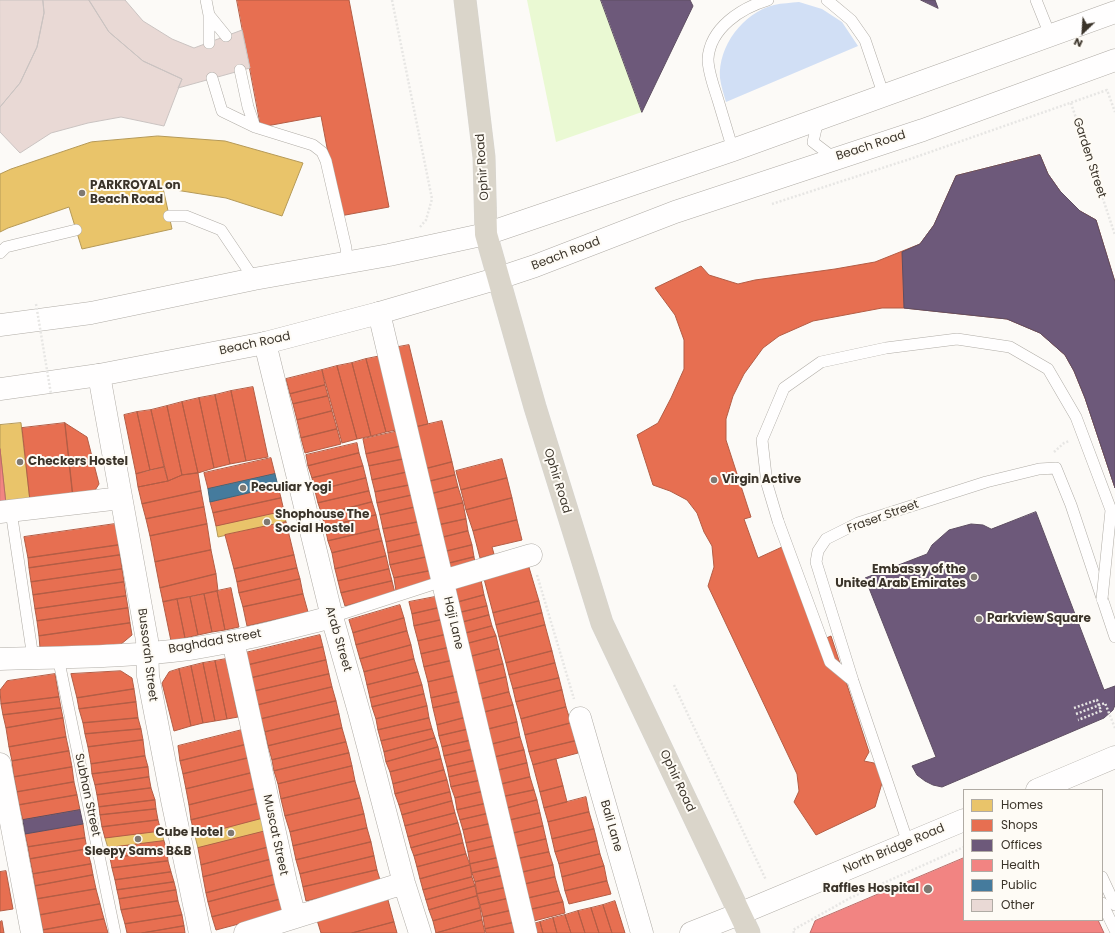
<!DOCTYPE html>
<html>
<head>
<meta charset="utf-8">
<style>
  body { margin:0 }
  #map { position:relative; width:1115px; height:933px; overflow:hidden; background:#fcfaf7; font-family:Poppins,sans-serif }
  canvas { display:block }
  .legend { position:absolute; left:963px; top:789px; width:140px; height:132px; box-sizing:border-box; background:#fefbf5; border:1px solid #b0aba4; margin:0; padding:5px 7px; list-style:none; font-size:12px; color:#3b342a }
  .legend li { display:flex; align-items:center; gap:8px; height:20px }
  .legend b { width:20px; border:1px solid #b0aba4 }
  .north { position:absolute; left:1063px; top:12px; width:40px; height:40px; -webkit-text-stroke:3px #fefbf5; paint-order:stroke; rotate:205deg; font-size:11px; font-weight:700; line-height:16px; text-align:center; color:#3b342a }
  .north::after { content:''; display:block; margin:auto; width:14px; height:18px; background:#3b342a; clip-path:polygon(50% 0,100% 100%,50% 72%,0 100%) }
</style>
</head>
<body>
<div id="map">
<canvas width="1115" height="933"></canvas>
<ul class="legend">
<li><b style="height:11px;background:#e9c46a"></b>Homes</li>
<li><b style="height:11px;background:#e76f51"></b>Shops</li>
<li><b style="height:11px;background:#6d597a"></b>Offices</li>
<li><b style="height:11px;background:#f28482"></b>Health</li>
<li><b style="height:11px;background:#457b9d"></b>Public</li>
<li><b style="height:11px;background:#e9d9d5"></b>Other</li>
</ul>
<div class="north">N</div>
</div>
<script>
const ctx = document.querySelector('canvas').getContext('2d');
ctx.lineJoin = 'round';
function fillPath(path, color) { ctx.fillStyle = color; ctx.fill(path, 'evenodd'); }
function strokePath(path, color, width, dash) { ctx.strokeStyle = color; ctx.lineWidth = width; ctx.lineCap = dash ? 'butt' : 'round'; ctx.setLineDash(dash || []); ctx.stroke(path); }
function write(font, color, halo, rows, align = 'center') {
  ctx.font = font + ' Poppins,sans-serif'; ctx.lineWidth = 4; ctx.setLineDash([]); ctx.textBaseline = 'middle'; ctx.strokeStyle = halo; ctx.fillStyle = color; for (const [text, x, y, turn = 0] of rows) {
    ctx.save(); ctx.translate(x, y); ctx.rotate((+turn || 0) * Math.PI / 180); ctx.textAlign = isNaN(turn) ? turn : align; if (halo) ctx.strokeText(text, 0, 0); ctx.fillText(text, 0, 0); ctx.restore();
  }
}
fillPath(new Path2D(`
  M 527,0 L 601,0 L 642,112 L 556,142 Z`), '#eaf9d3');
fillPath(new Path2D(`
  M 799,2 L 822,9 L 842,22 L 858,46 L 726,102 C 724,95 721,86 720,78 C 718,46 743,13 774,5 C 782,3 791,3 799,2 Z`), '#d1dff5');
const homes = new Path2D(`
  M 158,136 L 225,141 L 303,163 L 282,216 L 226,198 L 163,188 L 172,229 L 82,249 L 69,207 L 8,228 L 0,232 L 0,174 L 11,169 L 91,142 Z
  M 21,423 L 30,501 L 6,504 L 0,449 L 0,425 Z
  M 284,511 L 286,522 L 218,537 L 216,526 Z
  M 263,818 L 266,831 L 198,848 L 195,836 Z
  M 161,831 L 164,841 L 108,848 L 105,838 Z`);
fillPath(homes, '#e9c46a');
strokePath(homes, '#b59957', 1);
const shops = new Path2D(`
  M 237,0 L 349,0 L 389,207 L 340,216 L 321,116 L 261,127 Z
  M 1040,155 L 1048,174 L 1060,191 L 1080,211 L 1096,220 L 1115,282 L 1115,488 L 1085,398 L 1074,371 L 1065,355 L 1040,333 L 1007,319 L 904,308 L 882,308 L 813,321 L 779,336 L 763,348 L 744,374 L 733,396 L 726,419 L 726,440 L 751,517 L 744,519 L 758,558 L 782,547 L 819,641 L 831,636 L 869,752 L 864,761 L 874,763 L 879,771 L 882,783 L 875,807 L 816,835 L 794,802 L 799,791 L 797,774 L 708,586 L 714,567 L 712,546 L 704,532 L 697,513 L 687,500 L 670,491 L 653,485 L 637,435 L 658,423 L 671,398 L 684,369 L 684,340 L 675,315 L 655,288 L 701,266 L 709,275 L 738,284 L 755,280 L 835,269 L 875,262 L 920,244 L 934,225 L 956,176 Z
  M 409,345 L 428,424 L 412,428 L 393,348 Z
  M 381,356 L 401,429 L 386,432 L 366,359 Z
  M 366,359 L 386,432 L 371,436 L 352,363 Z
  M 352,363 L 371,436 L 357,439 L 337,366 Z
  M 337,366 L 357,439 L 342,443 L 322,370 Z
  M 322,370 L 325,385 L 290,394 L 286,379 Z
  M 325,385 L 328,396 L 293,404 L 290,394 Z
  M 253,387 L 268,457 L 246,461 L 231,391 Z
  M 231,391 L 246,461 L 230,464 L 215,395 Z
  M 215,395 L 230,464 L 214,468 L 199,398 Z
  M 328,396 L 332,411 L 297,420 L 293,404 Z
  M 199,398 L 214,468 L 198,473 L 182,402 Z
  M 182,402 L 198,473 L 182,475 L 167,406 Z
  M 167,406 L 182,475 L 168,481 L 151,410 Z
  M 151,410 L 164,467 L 150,470 L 137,412 Z
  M 332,411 L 337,429 L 301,438 L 297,420 Z
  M 137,412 L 150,470 L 136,474 L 124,415 Z
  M 442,421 L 452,462 L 421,470 L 412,428 Z
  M 65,423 L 87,437 L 99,484 L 92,495 L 73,496 Z
  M 65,423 L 73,496 L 30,501 L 22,428 Z
  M 337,429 L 341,444 L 305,453 L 301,438 Z
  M 403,430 L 406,445 L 366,454 L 363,439 Z
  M 357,443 L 359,453 L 308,466 L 306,455 Z
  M 406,445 L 409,458 L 369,466 L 366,454 Z
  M 359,453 L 363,466 L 312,478 L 308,466 Z
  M 271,458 L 275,474 L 208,489 L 204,473 Z
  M 409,458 L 412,471 L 372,480 L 369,466 Z
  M 502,459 L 507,478 L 461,490 L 456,471 Z
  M 452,462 L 455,475 L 423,483 L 421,470 Z
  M 363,466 L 366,478 L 315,491 L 312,478 Z
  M 164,467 L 168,481 L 138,487 L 136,474 Z
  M 412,471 L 415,484 L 375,492 L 372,480 Z
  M 198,473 L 201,491 L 142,504 L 138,487 L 168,481 L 182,475 Z
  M 455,475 L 458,487 L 427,495 L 423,483 Z
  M 366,478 L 369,491 L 318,503 L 315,491 Z
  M 507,478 L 512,498 L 466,510 L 461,490 Z
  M 415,484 L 417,494 L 377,503 L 375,492 Z
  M 278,486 L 281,498 L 213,513 L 210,502 Z
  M 458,487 L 463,503 L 430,511 L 427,495 Z
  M 201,491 L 204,507 L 146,519 L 142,504 Z
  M 369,491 L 372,502 L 322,515 L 318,503 Z
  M 417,494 L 420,506 L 380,515 L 377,503 Z
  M 281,498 L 284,511 L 216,526 L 213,513 Z
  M 512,498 L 517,520 L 473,531 L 466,510 Z
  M 372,502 L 376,515 L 325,527 L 322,515 Z
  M 463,503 L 466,519 L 434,526 L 430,511 Z
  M 420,506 L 423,521 L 383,529 L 380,515 Z
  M 204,507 L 207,524 L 150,536 L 146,519 Z
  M 376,515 L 379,529 L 328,541 L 325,527 Z
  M 466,519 L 468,531 L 436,539 L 434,526 Z
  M 517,520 L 522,540 L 492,547 L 494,554 L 480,558 L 473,531 Z
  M 423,521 L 426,533 L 386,542 L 383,529 Z
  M 286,522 L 294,555 L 234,569 L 225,535 Z
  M 115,524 L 119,545 L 28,558 L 24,537 Z
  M 207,524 L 211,550 L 155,562 L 150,536 Z
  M 379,529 L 382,541 L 332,553 L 328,541 Z
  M 468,531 L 472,545 L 439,553 L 436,539 Z
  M 426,533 L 428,544 L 388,553 L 386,542 Z
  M 382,541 L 386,556 L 335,569 L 332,553 Z
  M 428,544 L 431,556 L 390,565 L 388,553 Z
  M 119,545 L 120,555 L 29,568 L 28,558 Z
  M 472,545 L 474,557 L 442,565 L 439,553 Z
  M 211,550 L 216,574 L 160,588 L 155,562 Z
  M 120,555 L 122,569 L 31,582 L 29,568 Z
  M 294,555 L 297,568 L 237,582 L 234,569 Z
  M 386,556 L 389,569 L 338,581 L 335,569 Z
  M 431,556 L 434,570 L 394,578 L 390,565 Z
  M 474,557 L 476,567 L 445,575 L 442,565 Z
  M 528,564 L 539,601 L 493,613 L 483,575 Z
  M 297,568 L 300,579 L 239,593 L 237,582 Z
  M 122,569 L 124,582 L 33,595 L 31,582 Z
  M 389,569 L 392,581 L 341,593 L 338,581 Z
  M 434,570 L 436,582 L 396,591 L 394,578 Z
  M 216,574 L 218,591 L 163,602 L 160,588 Z
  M 300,579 L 303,594 L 243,607 L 239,593 Z
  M 481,580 L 484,595 L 451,604 L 448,589 Z
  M 392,581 L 395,593 L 345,606 L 341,593 Z
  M 124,582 L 126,596 L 35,609 L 33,595 Z
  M 231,588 L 239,627 L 225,630 L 217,591 Z
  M 217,591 L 225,630 L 212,632 L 204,594 Z
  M 204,594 L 212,632 L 198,635 L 190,597 Z
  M 303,594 L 308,612 L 247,626 L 243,607 Z
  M 484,595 L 487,606 L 454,614 L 451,604 Z
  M 126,596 L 128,608 L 37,621 L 35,609 Z
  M 440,596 L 442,607 L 412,614 L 409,602 Z
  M 190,597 L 198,635 L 185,638 L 177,599 Z
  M 177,599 L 185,638 L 171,641 L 163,602 Z
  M 539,601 L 542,613 L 496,625 L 493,613 Z
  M 400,605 L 404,618 L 353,633 L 349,620 Z
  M 487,606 L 489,615 L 456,624 L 454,614 Z
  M 442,607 L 445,619 L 414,626 L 412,614 Z
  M 128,608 L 130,623 L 39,636 L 37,621 Z
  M 542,613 L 545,625 L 499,637 L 496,625 Z
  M 489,615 L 492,626 L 459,635 L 456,624 Z
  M 404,618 L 407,631 L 356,645 L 353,633 Z
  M 445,619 L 448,634 L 418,641 L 414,626 Z
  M 130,623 L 132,635 L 120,645 L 40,648 L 39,636 Z
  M 545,625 L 552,651 L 506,663 L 499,637 Z
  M 492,626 L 496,636 L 462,645 L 459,635 Z
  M 407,631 L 411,645 L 360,659 L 356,645 Z
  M 448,634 L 451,647 L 421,654 L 418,641 Z
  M 320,635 L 323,647 L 248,665 L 245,653 Z
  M 496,636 L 499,649 L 465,658 L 462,645 Z
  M 411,645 L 414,659 L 364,672 L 360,659 Z
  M 323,647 L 326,660 L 251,678 L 248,665 Z
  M 451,647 L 454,660 L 424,667 L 421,654 Z
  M 499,649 L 503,664 L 468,673 L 465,658 Z
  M 552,651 L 555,663 L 509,675 L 506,663 Z
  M 226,659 L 238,717 L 227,719 L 215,661 Z
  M 414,659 L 418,672 L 367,685 L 364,672 Z
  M 326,660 L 329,674 L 255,691 L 251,678 Z
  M 454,660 L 458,675 L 428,682 L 424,667 Z
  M 215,661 L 227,719 L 215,721 L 203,663 Z
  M 203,663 L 215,721 L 203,723 L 191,666 Z
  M 555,663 L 559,678 L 513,689 L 509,675 Z
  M 503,664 L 506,677 L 471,686 L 468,673 Z
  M 191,666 L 203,723 L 191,726 L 179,669 Z
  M 179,669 L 191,726 L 174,731 L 162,683 L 169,672 Z
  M 121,671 L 132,678 L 134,689 L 77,698 L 71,674 Z
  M 418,672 L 422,685 L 370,698 L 367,685 Z
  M 55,674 L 59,697 L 1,704 L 0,690 L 7,681 Z
  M 329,674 L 332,687 L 258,705 L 255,691 Z
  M 458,675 L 461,691 L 431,698 L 428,682 Z
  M 506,677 L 509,692 L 474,701 L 471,686 Z
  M 559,678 L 562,690 L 516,702 L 513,689 Z
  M 422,685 L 424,694 L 372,707 L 370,698 Z
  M 332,687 L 336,701 L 261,719 L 258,705 Z
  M 134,689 L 136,702 L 79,709 L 77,698 Z
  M 562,690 L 566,707 L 521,719 L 516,702 Z
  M 461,691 L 463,701 L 433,708 L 431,698 Z
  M 509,692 L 513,705 L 477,714 L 474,701 Z
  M 424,694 L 427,706 L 376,719 L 372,707 Z
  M 59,697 L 61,708 L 3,715 L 1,704 Z
  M 336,701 L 339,714 L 265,732 L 261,719 Z
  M 463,701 L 467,717 L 437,725 L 433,708 Z
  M 136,702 L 138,718 L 83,723 L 79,709 Z
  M 513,705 L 517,722 L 481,731 L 477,714 Z
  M 427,706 L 429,718 L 378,730 L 376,719 Z
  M 566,707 L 571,723 L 525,735 L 521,719 Z
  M 61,708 L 63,718 L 6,728 L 3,715 Z
  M 339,714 L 342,728 L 268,746 L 265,732 Z
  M 467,717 L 469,729 L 439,736 L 437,725 Z
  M 63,718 L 66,737 L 9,747 L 6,728 Z
  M 138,718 L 141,729 L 85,734 L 83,723 Z
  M 429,718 L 432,729 L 381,741 L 378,730 Z
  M 517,722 L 520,737 L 485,746 L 481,731 Z
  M 571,723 L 575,741 L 529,752 L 525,735 Z
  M 342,728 L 346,742 L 272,760 L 268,746 Z
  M 141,729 L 143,740 L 88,747 L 85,734 Z
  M 246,729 L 248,744 L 180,761 L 178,746 Z
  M 432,729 L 435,738 L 384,752 L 381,741 Z
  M 469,729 L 472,740 L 442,747 L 439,736 Z
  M 66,737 L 69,751 L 12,761 L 9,747 Z
  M 520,737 L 524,750 L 487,759 L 485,746 Z
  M 435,738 L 438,747 L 386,762 L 384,752 Z
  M 143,740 L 145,756 L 91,764 L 88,747 Z
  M 472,740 L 474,749 L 444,756 L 442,747 Z
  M 575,741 L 578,753 L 533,765 L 529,752 Z
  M 346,742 L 349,753 L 274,771 L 272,760 Z
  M 248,744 L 252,757 L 183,774 L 180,761 Z
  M 438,747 L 441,759 L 390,772 L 386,762 Z
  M 474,749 L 477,760 L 447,767 L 444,756 Z
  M 524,750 L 527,763 L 491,772 L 487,759 Z
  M 69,751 L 72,767 L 14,777 L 12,761 Z
  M 349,753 L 352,766 L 278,784 L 274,771 Z
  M 145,756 L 148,767 L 92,774 L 91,764 Z
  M 252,757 L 255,772 L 186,789 L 183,774 Z
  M 441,759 L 444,770 L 393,784 L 390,772 Z
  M 556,759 L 563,786 L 540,792 L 533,765 Z
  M 477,760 L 479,770 L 449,777 L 447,767 Z
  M 527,763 L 530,777 L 494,786 L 491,772 Z
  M 352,766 L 355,781 L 281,799 L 278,784 Z
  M 72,767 L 74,782 L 17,792 L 14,777 Z
  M 148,767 L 149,777 L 95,785 L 92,774 Z
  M 444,770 L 447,780 L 395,794 L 393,784 Z
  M 479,770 L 482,780 L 451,787 L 449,777 Z
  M 255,772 L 258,788 L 189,805 L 186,789 Z
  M 149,777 L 151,788 L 97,795 L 95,785 Z
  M 530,777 L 534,790 L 497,798 L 494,786 Z
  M 447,780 L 450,792 L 399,805 L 395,794 Z
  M 482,780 L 485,791 L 455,798 L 451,787 Z
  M 355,781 L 360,798 L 285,816 L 281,799 Z
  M 74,782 L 77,795 L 19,805 L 17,792 Z
  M 563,786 L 567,802 L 544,808 L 540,792 Z
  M 151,788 L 155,800 L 99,807 L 97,795 Z
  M 258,788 L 260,803 L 191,820 L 189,805 Z
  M 534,790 L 537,800 L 500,810 L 497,798 Z
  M 485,791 L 488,803 L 457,810 L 455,798 Z
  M 450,792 L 452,801 L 402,815 L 399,805 Z
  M 77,795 L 80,810 L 23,820 L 19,805 Z
  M 586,797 L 589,812 L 548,822 L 544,808 Z
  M 360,798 L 364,814 L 290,832 L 285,816 Z
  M 155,800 L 156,809 L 100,815 L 99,807 Z
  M 537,800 L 540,813 L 502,822 L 500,810 Z
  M 452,801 L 455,813 L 405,826 L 402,815 Z
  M 260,803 L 263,818 L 195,836 L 191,820 Z
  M 488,803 L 490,813 L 460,820 L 457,810 Z
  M 156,809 L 158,820 L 102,827 L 100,815 Z
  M 589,812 L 594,829 L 552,839 L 548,822 Z
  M 455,813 L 458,823 L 408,837 L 405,826 Z
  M 490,813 L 493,823 L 463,830 L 460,820 Z
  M 540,813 L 543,826 L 506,835 L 502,822 Z
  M 364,814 L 367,828 L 293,846 L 290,832 Z
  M 158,820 L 161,831 L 105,838 L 102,827 Z
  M 458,823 L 461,834 L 411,848 L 408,837 Z
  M 493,823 L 496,836 L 466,843 L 463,830 Z
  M 83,824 L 85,838 L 28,847 L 25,834 Z
  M 543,826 L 546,839 L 509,848 L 506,835 Z
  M 367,828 L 371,842 L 296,860 L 293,846 Z
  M 594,829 L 597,841 L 555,852 L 552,839 Z
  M 266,831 L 269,847 L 201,865 L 198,848 Z
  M 461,834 L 463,843 L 414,856 L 411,848 Z
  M 496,836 L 498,845 L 468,852 L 466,843 Z
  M 85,838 L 87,849 L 30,859 L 28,847 Z
  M 546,839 L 549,852 L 512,860 L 509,848 Z
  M 164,841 L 167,851 L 110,858 L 108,848 Z
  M 597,841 L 600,854 L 559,864 L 555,852 Z
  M 371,842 L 374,856 L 300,874 L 296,860 Z
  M 463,843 L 466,854 L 417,867 L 414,856 Z
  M 498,845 L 501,857 L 470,864 L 468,852 Z
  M 269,847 L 272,859 L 203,877 L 201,865 Z
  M 87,849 L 91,864 L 33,874 L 30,859 Z
  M 167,851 L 168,861 L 112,868 L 110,858 Z
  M 549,852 L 553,865 L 515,874 L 512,860 Z
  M 466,854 L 470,865 L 420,879 L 417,867 Z
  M 600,854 L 604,866 L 562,877 L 559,864 Z
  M 374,856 L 377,870 L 303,887 L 300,874 Z
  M 501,857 L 503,866 L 472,873 L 470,864 Z
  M 272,859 L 274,875 L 206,893 L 203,877 Z
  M 168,861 L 171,872 L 115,880 L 112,868 Z
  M 91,864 L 93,875 L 35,886 L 33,874 Z
  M 470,865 L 472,877 L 423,890 L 420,879 Z
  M 553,865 L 555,877 L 517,886 L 515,874 Z
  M 503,866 L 505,875 L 475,882 L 472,873 Z
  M 604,866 L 607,881 L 565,891 L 562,877 Z
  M 377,870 L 381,883 L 306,901 L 303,887 Z
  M 6,871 L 13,909 L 0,911 L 0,872 Z
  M 171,872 L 174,882 L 117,890 L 115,880 Z
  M 93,875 L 96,889 L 37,899 L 35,886 Z
  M 274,875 L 276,884 L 208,902 L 206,893 Z
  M 505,875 L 508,887 L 477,894 L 475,882 Z
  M 472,877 L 475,886 L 426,900 L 423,890 Z
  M 555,877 L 559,891 L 520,900 L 517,886 Z
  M 607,881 L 611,894 L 569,904 L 565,891 Z
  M 174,882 L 176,890 L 119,899 L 117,890 Z
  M 276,884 L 281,899 L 212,917 L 208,902 Z
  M 475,886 L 477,896 L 429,910 L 426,900 Z
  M 508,887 L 510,898 L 480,905 L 477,894 Z
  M 96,889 L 100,904 L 40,915 L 37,899 Z
  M 176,890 L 178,901 L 121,910 L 119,899 Z
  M 559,891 L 563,902 L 524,911 L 520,900 Z
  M 477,896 L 480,908 L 433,921 L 429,910 Z
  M 510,898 L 513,910 L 483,917 L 480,905 Z
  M 281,899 L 284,912 L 216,930 L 212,917 Z
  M 388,900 L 394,922 L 352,933 L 321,933 L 317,920 Z
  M 178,901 L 182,915 L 125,924 L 121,910 Z
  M 615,901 L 625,933 L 612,933 L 603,905 Z
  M 563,902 L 565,913 L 526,923 L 524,911 Z
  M 100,904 L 104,919 L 43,930 L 40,915 Z
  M 603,905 L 612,933 L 599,933 L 591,908 Z
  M 480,908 L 482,920 L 436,933 L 433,921 Z
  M 591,908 L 599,933 L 585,933 L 578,911 Z
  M 513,910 L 516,922 L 485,929 L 483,917 Z
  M 578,911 L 585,933 L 571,933 L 565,915 Z
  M 182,915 L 184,926 L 142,933 L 127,933 L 125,924 Z
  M 565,915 L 571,933 L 557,933 L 553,918 Z
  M 553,918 L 557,933 L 543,933 L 540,922 Z
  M 104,919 L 108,933 L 43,933 L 43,930 Z
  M 482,920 L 485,933 L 436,933 Z
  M 2,921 L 4,933 L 0,933 L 0,922 Z
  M 394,922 L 397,933 L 352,933 Z
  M 516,922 L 518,933 L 486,933 L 485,929 Z
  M 540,922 L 543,933 L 529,933 L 527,926 Z
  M 184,926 L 185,933 L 142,933 Z`);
fillPath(shops, '#e76f51');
strokePath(shops, '#b35d45', 1);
const offices = new Path2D(`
  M 601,0 L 690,0 L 693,6 L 642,112 Z
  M 921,0 L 935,0 L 938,8 Z
  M 1040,155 L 1048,174 L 1060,191 L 1080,211 L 1096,220 L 1115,282 L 1115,488 L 1085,398 L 1074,371 L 1065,355 L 1040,333 L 1007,319 L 904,308 L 902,252 L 920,244 L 934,225 L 956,176 Z
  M 1036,512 L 1104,690 L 1115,686 L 1115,705 L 1113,710 L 1104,718 L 942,787 L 933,785 L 925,781 L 917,775 L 912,766 L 936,757 L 865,578 L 927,554 L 932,545 L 949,530 L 971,524 L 983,525 L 991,529 Z
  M 80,810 L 83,824 L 25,834 L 23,820 Z`);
fillPath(offices, '#6d597a');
strokePath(offices, '#5e4e62', 1);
const health = new Path2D(`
  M 0,449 L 6,504 L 0,505 Z
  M 964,858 L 964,920 L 1098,920 L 1104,933 L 810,933 L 815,921 Z`);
fillPath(health, '#f28482');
strokePath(health, '#bb6c68', 1);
const public = new Path2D(`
  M 275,474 L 278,486 L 210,502 L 208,489 Z`);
fillPath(public, '#457b9d');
strokePath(public, '#42667a', 1);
const building = new Path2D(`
  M 0,0 L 43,0 L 44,13 L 37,47 L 20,83 L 0,107 Z
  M 43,0 L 89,0 L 109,32 L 143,61 L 182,79 L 164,126 L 121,117 L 88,123 L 51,133 L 20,153 L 0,132 L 0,107 L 20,83 L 37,47 L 44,13 Z
  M 89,0 L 125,0 L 143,21 L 172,39 L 194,48 L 242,30 L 250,68 L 178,88 L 182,79 L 143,61 L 109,32 Z`);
fillPath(building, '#e9d9d5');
strokePath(building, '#cac3c1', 1);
const lane = new Path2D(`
  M 206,0 L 209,15 L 209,43
  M 827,0 L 851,20 L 865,40 L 884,96
  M 1036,0 L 1050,35
  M 209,15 L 226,36
  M 240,70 L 248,107 L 255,127
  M 212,78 L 222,111 L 255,127 L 313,145 L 322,152 L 326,161 L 346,248 L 347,263
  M 818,120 L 813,142 L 834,158
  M 733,150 C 728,133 723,117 718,100 C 714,87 708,72 708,59 C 710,28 741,8 768,0
  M 169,216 L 186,216 L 221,230 L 254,279
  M 0,253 L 6,247 L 76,230
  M 11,511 L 33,658
  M 778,521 L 830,662 L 853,681
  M 332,617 L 443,581
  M 58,657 L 115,933
  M 908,843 L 853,681 L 816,562 L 818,551 L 826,539 L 858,523 L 986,482 L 1039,469 L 1056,468 L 1071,505 L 1115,637
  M 1102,877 L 1115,905
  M 1102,903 L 1115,930`);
const street = new Path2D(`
  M 379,313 L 526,933
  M 265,343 L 332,617 L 359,712 L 404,883 L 420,933
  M 99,375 L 147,640 L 148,676 L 172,800 L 200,933
  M 0,512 L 121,498
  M 443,581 L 531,555
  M 233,641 L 286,883 L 295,917
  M 0,659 C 63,657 127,657 189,649 C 237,642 284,629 332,617
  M 580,718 L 642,933
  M 0,764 L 32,933
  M 245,933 L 404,883`);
const secondary = new Path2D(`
  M 0,325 L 91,313 L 254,279 L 389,255 L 486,234 L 733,150 L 1115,12
  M 0,389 L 99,375 L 265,343 L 379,313 L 499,278 L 535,266 L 675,212 L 923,130 L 1115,60
  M 1037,790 L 1115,757
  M 691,933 L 739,914 L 964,820`);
const highway = new Path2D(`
  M 465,0 L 484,157 L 486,234 L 535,407 L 602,623 L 749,933`);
strokePath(lane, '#b0aca6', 12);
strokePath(street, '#b0aca6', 23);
strokePath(secondary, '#b0aca6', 23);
strokePath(highway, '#d7d5d1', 23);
strokePath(new Path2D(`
  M 392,0 L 432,199 L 426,220 L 420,227
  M 1071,103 L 1115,235
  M 772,204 L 913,158 L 1107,90 L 1115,112
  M 1054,452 L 1064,443 L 1069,441
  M 537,575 L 574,699
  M 674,685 L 766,880
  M 1074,708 L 1097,700 L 1101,711 L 1078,720
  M 1076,714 L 1105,703 L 1115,728
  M 794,933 L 793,930 L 850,898 L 964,847`), '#e7e6e4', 2.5, [2, 2]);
strokePath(lane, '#fffefe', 11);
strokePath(street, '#fffefe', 22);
strokePath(secondary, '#fffefe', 22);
strokePath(highway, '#dad5ca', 22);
const laneBridge = new Path2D(`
  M 778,521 L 767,484 L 762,440 L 784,388 L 821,362 L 886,348 L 957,339 L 1010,347 L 1048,369 L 1076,417 L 1111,510 L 1102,599`);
strokePath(laneBridge, '#b0aca6', 12, []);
strokePath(new Path2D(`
  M 36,304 L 51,394`), '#e7e6e4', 2.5, [2, 2]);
strokePath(laneBridge, '#fffefe', 11);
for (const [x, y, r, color] of [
  [82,193,4,"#7f7972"],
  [20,462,4,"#7f7972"],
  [714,480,4,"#7f7972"],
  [243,488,4,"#7f7972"],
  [267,522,4,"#7f7972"],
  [974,577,4,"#7f7972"],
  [979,619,4,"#7f7972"],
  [231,833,4,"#7f7972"],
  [138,839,4,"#7f7972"],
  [928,889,5,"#7f7972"]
]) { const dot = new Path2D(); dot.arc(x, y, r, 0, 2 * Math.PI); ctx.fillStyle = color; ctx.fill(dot); strokePath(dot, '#fefbf5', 1.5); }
write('12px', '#3b342a', '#fefbf5', [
  ["Beach Road",871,146,-18],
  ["Garden Street",1089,158,72],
  ["Ophir Road",483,167,-94],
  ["Beach Road",566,254,-21],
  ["Beach Road",255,344,-12],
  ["Ophir Road",557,481,73],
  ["Fraser Street",883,517,-20],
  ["Haji Lane",453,623,77],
  ["Arab Street",338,639,74],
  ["Baghdad Street",215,642,-10],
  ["Bussorah Street",147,655,83],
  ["Ophir Road",677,781,65],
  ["Subhan Street",87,795,78],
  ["Bali Lane",611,826,74],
  ["Muscat Street",275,835,78],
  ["North Bridge Road",894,849,-23]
]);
write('bold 12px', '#3b342a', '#fefbf5', [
  ["PARKROYAL on",90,186],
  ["Beach Road",90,200],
  ["Checkers Hostel",28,462],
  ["Virgin Active",722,480],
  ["Peculiar Yogi",251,488],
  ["Shophouse The",275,515],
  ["Social Hostel",275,529],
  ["Embassy of the",966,570,"right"],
  ["United Arab Emirates",966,584,"right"],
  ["Parkview Square",987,619],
  ["Cube Hotel",223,833,"right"],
  ["Sleepy Sams B&B",138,852,"center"],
  ["Raffles Hospital",919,889,"right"]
], 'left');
</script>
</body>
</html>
